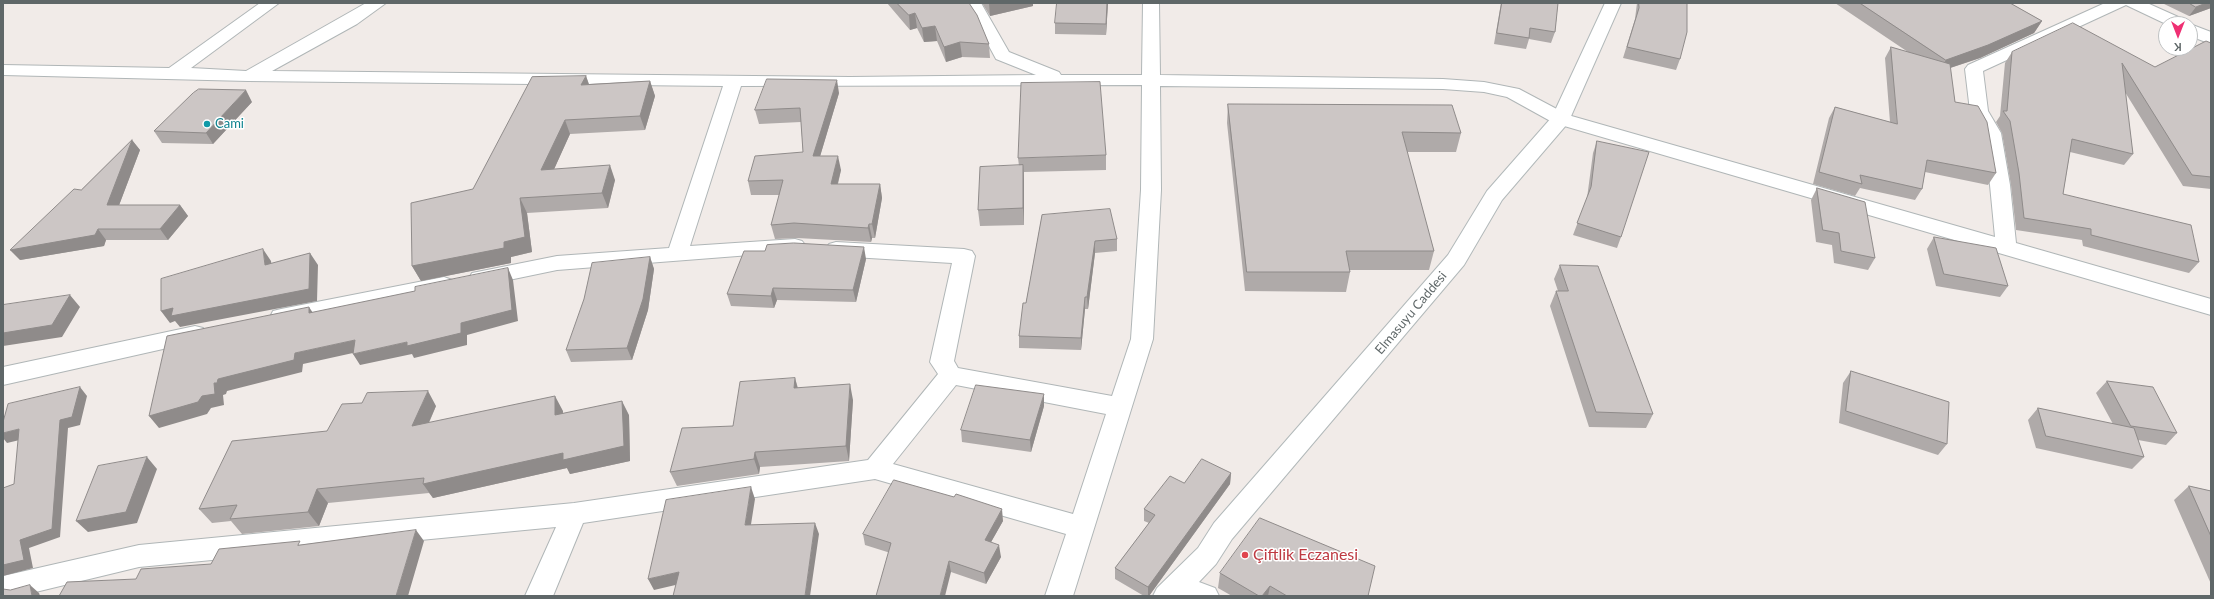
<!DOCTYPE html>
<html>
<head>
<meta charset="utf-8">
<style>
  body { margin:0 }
  #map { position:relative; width:2214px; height:599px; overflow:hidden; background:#f1ebe8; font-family:Lato,sans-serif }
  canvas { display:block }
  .frame { position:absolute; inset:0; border:4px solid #5f6768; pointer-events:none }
  .north { position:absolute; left:2158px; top:16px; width:40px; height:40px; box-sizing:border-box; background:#fff; border:1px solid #bfc2c3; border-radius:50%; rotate:180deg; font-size:11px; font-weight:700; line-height:16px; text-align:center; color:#5f6768 }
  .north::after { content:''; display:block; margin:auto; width:14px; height:18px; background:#ef3073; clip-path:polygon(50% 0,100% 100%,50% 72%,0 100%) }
</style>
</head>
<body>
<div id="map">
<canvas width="2214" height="599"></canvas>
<div class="frame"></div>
<div class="north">K</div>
</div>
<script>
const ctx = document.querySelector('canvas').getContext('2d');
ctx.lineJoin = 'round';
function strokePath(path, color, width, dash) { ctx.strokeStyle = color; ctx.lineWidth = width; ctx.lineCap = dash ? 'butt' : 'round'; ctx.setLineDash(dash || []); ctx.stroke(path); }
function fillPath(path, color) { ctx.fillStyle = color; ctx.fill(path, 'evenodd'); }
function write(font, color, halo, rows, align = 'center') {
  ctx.font = font + ' Lato,sans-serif'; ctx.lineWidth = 3; ctx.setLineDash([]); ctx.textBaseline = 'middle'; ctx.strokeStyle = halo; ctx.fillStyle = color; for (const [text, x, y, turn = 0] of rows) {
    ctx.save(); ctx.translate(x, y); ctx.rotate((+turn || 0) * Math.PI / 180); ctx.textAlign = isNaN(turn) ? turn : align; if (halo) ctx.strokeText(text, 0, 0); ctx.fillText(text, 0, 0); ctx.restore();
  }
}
const street = new Path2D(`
  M 260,3 L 279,3 L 191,68 L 246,71 L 366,3 L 386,3 L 357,24 L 272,71 L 850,77 L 1036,75 L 996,59 L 970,11 L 962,3 L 981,3 L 1009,52 L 1059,72 L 1061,75 L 1142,75 L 1143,3 L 1159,3 L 1160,75 L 1443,79 L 1484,82 L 1519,89 L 1568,115 L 1995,237 L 1990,185 L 1981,133 L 1970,111 L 1965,69 L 1968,65 L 2105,3 L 2147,3 L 2185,20 L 2188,24 L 2166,24 L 2126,5 L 1983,71 L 1988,111 L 2001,133 L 2010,185 L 2016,243 L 2211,299 L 2211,315 L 1554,123 L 1507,97 L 1484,92 L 1443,89 L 1160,86 L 1161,190 L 1153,339 L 1073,596 L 1045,596 L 1066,534 L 875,479 L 583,523 L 553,596 L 525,596 L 556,527 L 139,567 L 19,596 L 3,596 L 3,576 L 139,545 L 574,503 L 868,460 L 938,374 L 930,362 L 952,263 L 836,256 L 829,254 L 825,249 L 829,244 L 836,242 L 964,249 L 972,251 L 975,256 L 954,361 L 958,368 L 1112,396 L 1131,339 L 1141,190 L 1142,85 L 741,86 L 690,246 L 795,239 L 802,241 L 806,246 L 802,251 L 557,270 L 480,286 L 472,283 L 469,278 L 472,273 L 557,256 L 669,248 L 723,86 L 248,81 L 3,75 L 3,65 L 169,68 ZM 956,385 L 1106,414 L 1073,514 L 893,464 Z
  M 2189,24 L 2190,24 L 2211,32 L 2211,44 L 2190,36 Z
  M 444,277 L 452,280 L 455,285 L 452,290 L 281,325 L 273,323 L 270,317 L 273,311 L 281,309 Z
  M 195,326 L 203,328 L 206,334 L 203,340 L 3,385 L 3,367 Z`);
const secondary = new Path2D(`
  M 1605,3 L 1621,3 L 1568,123 L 1502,200 L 1464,265 L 1232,539 L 1216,564 L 1199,582 L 1215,588 L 1219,596 L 1153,596 L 1157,588 L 1198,548 L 1214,523 L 1448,255 L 1487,191 L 1552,117 Z`);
strokePath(street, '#b0b6b7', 2);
strokePath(secondary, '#b2b9ba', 2);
fillPath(street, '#fff');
fillPath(secondary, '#fff');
fillPath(new Path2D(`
  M 887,3 L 969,3 L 989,44 L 990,58 L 962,57 L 946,62 L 937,41 L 924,42 L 917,28 L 910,30 Z
  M 982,3 L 1033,3 L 1033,6 L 990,16 Z
  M 1108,3 L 1106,35 L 1055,34 L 1055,23 Z
  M 1501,3 L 1558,3 L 1555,32 L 1551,43 L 1529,39 L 1526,49 L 1494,44 Z
  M 1637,3 L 1687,3 L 1680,59 L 1676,70 L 1623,58 L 1635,19 Z
  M 1835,3 L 2010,3 L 2042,21 L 2034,33 L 1980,58 L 1950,68 L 1955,102 L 1996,173 L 1988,185 L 1925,172 L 1922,189 L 1915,200 L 1860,188 L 1855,196 L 1813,184 L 1829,118 L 1835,107 L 1890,122 L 1885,58 L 1891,47 L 1908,52 Z
  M 2162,3 L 2211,3 L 2211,8 L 2189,16 Z
  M 2211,43 L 2211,189 L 2183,186 L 2125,92 L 2133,154 L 2124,165 L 2070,152 L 2063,194 L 2199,262 L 2189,273 L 2083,246 L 2082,240 L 2016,230 L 2011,185 L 2002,133 L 1996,122 L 2000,116 L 2005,63 L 2012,52 L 2155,67 Z
  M 586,76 L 589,84 L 650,81 L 655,96 L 645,130 L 570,134 L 554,169 L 615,180 L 608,208 L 527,213 L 532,252 L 511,257 L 511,263 L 421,281 L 412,266 L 473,189 Z
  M 839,93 L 820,156 L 841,170 L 838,184 L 880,184 L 882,198 L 875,238 L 872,238 L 871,242 L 797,238 L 775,239 L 771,225 L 780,195 L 751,195 L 748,181 L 803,152 L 801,122 L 759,124 L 755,110 Z
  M 252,102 L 213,144 L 162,143 L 154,131 Z
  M 1228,104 L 1461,133 L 1456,152 L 1407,152 L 1434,251 L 1429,270 L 1349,270 L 1350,272 L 1346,292 L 1245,291 L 1227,123 Z
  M 132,140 L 140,150 L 119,205 L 180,205 L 188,216 L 168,240 L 106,240 L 104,246 L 20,260 L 81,190 Z
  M 1597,141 L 1621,237 L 1617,248 L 1573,235 L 1587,198 L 1593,153 Z
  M 1106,155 L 1106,170 L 1024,172 L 1024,225 L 980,226 L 978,210 L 1019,166 L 1018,158 Z
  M 1817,188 L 1875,258 L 1868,270 L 1834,263 L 1832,245 L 1816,242 L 1811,200 Z
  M 1042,215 L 1117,239 L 1117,251 L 1095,253 L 1088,309 L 1085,309 L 1081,350 L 1019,348 L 1019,336 L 1026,303 Z
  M 1934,237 L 2008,286 L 2000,297 L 1936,286 L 1927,249 Z
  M 650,257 L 654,269 L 648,310 L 632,360 L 571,362 L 566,350 Z
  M 866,259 L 856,302 L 777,300 L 774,308 L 731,306 L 727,294 Z
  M 1560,265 L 1653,414 L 1646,428 L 1589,427 L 1550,306 L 1556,291 L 1558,291 L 1554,279 Z
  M 1851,371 L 1947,444 L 1938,455 L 1839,423 L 1843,383 Z
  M 795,378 L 798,388 L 853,400 L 849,461 L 760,467 L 759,474 L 677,486 L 670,472 L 733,426 Z
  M 2107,381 L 2177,433 L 2166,445 L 2138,440 L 2144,457 L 2132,469 L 2036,448 L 2028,420 L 2038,408 L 2113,424 L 2096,393 Z
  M 362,403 L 436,406 L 429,423 L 563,411 L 562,413 L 629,415 L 630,461 L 570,474 L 567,468 L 433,498 L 429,493 L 328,503 L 319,526 L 242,534 L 231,521 L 212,523 L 199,509 L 327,431 Z
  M 1044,406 L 1031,452 L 962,442 L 961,430 Z
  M 1231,473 L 1230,484 L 1149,596 L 1144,596 L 1115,579 L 1115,568 L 1149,523 L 1144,521 L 1144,509 L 1184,483 Z
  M 2189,486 L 2211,491 L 2211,584 L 2174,500 Z
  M 1003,521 L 991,542 L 1001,557 L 986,584 L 951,572 L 865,545 L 863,534 Z
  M 1220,573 L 1368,596 L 1232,596 L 1218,588 Z`), '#afaaa9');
fillPath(new Path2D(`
  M 989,3 L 1033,3 L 1033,6 L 990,16 Z
  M 1107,3 L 1108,3 L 1106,35 L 1106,24 Z
  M 2206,3 L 2211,3 L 2211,8 L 2189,16 L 2196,7 Z
  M 915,13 L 917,28 L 910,30 L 909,15 Z
  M 2042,21 L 2034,33 L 1980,58 L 1938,72 L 1946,60 Z
  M 935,26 L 937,41 L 924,42 L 922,28 Z
  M 960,42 L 962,57 L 946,62 L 944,47 Z
  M 586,76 L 591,91 L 581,85 Z
  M 837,80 L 839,93 L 816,170 L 813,156 Z
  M 650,81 L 655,96 L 645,130 L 640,116 Z
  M 246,90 L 252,102 L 213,144 L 206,133 Z
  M 565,120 L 570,134 L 547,185 L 541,170 Z
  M 132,140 L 140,150 L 115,216 L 107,205 Z
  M 838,156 L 841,170 L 834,198 L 831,184 Z
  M 610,165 L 615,180 L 608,208 L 602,193 Z
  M 1023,165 L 1024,181 L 1024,225 L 1023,208 Z
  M 880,184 L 882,198 L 875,238 L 872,224 Z
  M 520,198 L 527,213 L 532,252 L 511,257 L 511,263 L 421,281 L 412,266 L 504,242 Z
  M 180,205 L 188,216 L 168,240 L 160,229 Z
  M 869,224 L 872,238 L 871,242 L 868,228 Z
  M 98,229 L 106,240 L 104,246 L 20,260 L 10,250 Z
  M 1095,241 L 1095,253 L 1088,309 L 1087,297 Z
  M 864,247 L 866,259 L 856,302 L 853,290 Z
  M 263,249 L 271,261 L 273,276 L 265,265 Z
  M 310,253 L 318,265 L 317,301 L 180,327 L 175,321 L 170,323 L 161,311 Z
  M 650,257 L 654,269 L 648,310 L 632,360 L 627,348 Z
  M 508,268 L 513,280 L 518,321 L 467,335 L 467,345 L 414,358 L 412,354 L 360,365 L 353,354 L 407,342 L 461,323 Z
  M 773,288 L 777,300 L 774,308 L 771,296 Z
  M 70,295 L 80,307 L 62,337 L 3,346 L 3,333 Z
  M 1085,297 L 1085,309 L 1081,350 L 1081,338 Z
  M 309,307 L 317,319 L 309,313 Z
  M 355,340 L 362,351 L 303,364 L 302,372 L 227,391 L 226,394 L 223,395 L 224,405 L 211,408 L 207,414 L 159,428 L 149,416 L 202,396 L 218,379 L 295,353 Z
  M 795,378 L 799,394 L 794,388 Z
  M 850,384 L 853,400 L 849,461 L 846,446 Z
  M 80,387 L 87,396 L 80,425 L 68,428 L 60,537 L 29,548 L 33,568 L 3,576 L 3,565 L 20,540 L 60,420 Z
  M 428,391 L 436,406 L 421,440 L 412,426 Z
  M 1044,394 L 1044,406 L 1031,452 L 1030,440 Z
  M 555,396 L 563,411 L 562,429 L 555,415 Z
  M 622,401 L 629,415 L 630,461 L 570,474 L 567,468 L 433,498 L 423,484 Z
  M 19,429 L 28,438 L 7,443 L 3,438 L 3,433 Z
  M 755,452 L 760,467 L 759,474 L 754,459 Z
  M 147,457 L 157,469 L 137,523 L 88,532 L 76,521 Z
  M 1231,473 L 1230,484 L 1149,596 L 1148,596 L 1148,587 Z
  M 751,487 L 755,499 L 749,537 L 745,525 Z
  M 317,489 L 328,503 L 319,526 L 308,512 Z
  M 1002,509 L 1003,521 L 986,551 L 985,540 Z
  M 815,523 L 819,534 L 810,596 L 805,596 Z
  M 416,530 L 424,541 L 408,596 L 396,596 Z
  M 999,545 L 1001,557 L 986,584 L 984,573 Z
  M 949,561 L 951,572 L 945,596 L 940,596 Z
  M 679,572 L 684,583 L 654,590 L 648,579 Z
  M 30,585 L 39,593 L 40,596 L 32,596 Z
  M 1270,586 L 1268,596 L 1262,596 Z`), '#8f8b8a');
const building = new Path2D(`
  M 897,3 L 969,3 L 977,15 L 989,44 L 960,42 L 944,47 L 935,26 L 922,28 L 915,13 L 909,15 Z
  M 1057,3 L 1107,3 L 1106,24 L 1055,23 Z
  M 1502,3 L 1558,3 L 1555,32 L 1530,28 L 1529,38 L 1497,33 Z
  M 1639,3 L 1687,3 L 1687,32 L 1680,59 L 1627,47 L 1639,8 Z
  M 1860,3 L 2010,3 L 2042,21 L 1988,45 L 1946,60 Z
  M 2189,3 L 2206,3 L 2196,7 Z
  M 2073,23 L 2155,67 L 2206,41 L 2211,43 L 2211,177 L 2192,175 L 2122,63 L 2133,154 L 2072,139 L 2063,194 L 2191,225 L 2199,262 L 2091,235 L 2091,229 L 2024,218 L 2019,173 L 2010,121 L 2003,111 L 2007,111 L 2012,52 Z
  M 1891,47 L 1950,64 L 1955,102 L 1978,106 L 1987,122 L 1996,173 L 1927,160 L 1922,189 L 1860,175 L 1862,184 L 1819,172 L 1835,107 L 1897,124 Z
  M 586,76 L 581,85 L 650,81 L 640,116 L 565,120 L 541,170 L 610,165 L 602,193 L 520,198 L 525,237 L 504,242 L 504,248 L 412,266 L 411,203 L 473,189 L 532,77 Z
  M 767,79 L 837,80 L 813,156 L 838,156 L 831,184 L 880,184 L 872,224 L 869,224 L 868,228 L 794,223 L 771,225 L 783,180 L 748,181 L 755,156 L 803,152 L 800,108 L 755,110 Z
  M 1100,82 L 1106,155 L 1018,158 L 1021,83 Z
  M 199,89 L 246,90 L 206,133 L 154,131 L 193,93 Z
  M 1228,104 L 1452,105 L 1461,133 L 1402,132 L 1434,251 L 1346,251 L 1350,272 L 1247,272 Z
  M 132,140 L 107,205 L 180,205 L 160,229 L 98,229 L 95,235 L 10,250 L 74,189 L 81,190 Z
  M 1597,141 L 1649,152 L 1621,237 L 1577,223 L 1591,187 Z
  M 1023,165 L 1023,208 L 978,210 L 980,167 Z
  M 1817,188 L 1865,202 L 1875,258 L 1841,251 L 1839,233 L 1823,230 Z
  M 1110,209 L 1117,239 L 1095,241 L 1087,297 L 1085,297 L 1081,338 L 1019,336 L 1023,303 L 1026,303 L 1042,215 Z
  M 1934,237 L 1996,248 L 2008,286 L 1944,274 Z
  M 794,243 L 864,247 L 853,290 L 773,288 L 771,296 L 727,294 L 744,251 L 765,251 L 767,245 Z
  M 263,249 L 265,265 L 310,253 L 309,289 L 171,316 L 173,308 L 161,311 L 161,279 Z
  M 650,257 L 643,299 L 627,348 L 566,350 L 584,299 L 592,263 Z
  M 1560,265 L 1598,266 L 1653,414 L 1596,412 L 1556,291 L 1568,291 Z
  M 508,268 L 512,310 L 461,323 L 461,333 L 407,346 L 407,342 L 353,354 L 355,340 L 295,353 L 294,360 L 218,379 L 217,383 L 214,383 L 215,394 L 202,396 L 198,402 L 149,416 L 167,336 L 309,307 L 309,313 L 415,291 L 415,287 Z
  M 70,295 L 52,325 L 3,333 L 3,305 Z
  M 1851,371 L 1949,402 L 1947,444 L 1846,411 Z
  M 795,378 L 794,388 L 850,384 L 846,446 L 755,452 L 754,459 L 670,472 L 682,428 L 733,426 L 740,382 Z
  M 2107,381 L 2153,387 L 2177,433 L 2131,426 Z
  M 976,385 L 1044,394 L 1030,440 L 961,430 Z
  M 80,387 L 72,417 L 60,420 L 52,529 L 20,540 L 24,560 L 3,565 L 3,488 L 14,484 L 19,429 L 3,433 L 3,422 L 8,404 Z
  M 428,391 L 412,426 L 555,396 L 555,415 L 622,401 L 624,446 L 563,460 L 563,453 L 423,484 L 424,478 L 317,489 L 308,512 L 230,519 L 237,505 L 199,509 L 232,441 L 327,431 L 342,404 L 362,403 L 367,393 Z
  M 2038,408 L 2134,428 L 2144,457 L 2046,436 Z
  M 147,457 L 126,512 L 76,521 L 98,466 Z
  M 1202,459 L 1231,473 L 1148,587 L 1115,568 L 1155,515 L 1144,509 L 1170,476 L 1184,483 Z
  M 894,480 L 954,497 L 956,494 L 1002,509 L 985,540 L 999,545 L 984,573 L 949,561 L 940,596 L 876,596 L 891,543 L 863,534 Z
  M 2189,486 L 2211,491 L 2211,536 Z
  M 751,487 L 745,525 L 815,523 L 805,596 L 673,596 L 679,572 L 648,579 L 666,500 Z
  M 1260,518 L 1375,566 L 1368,596 L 1287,596 L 1270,586 L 1262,596 L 1259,596 L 1220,573 Z
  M 416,530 L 396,596 L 59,596 L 67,582 L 136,579 L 141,569 L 211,564 L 219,549 L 300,541 L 298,545 Z
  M 30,585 L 32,596 L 3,596 L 3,589 L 10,590 Z`);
fillPath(building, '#ccc6c5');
strokePath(building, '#8f8b8a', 1);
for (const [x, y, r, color] of [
  [207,124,4,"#0f9aa8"],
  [1245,555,4,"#e0444e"]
]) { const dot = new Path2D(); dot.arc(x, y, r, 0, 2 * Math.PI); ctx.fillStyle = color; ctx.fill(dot); strokePath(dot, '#fff', 1.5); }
write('13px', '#0d838f', '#fff', [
  ["Cami",215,124]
], 'left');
write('13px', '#5f6768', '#fff', [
  ["Elmasuyu Caddesi",1411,313,-50]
]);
write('16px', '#be3a42', '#fff', [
  ["Çiftlik Eczanesi",1253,555]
], 'left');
</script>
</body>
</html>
